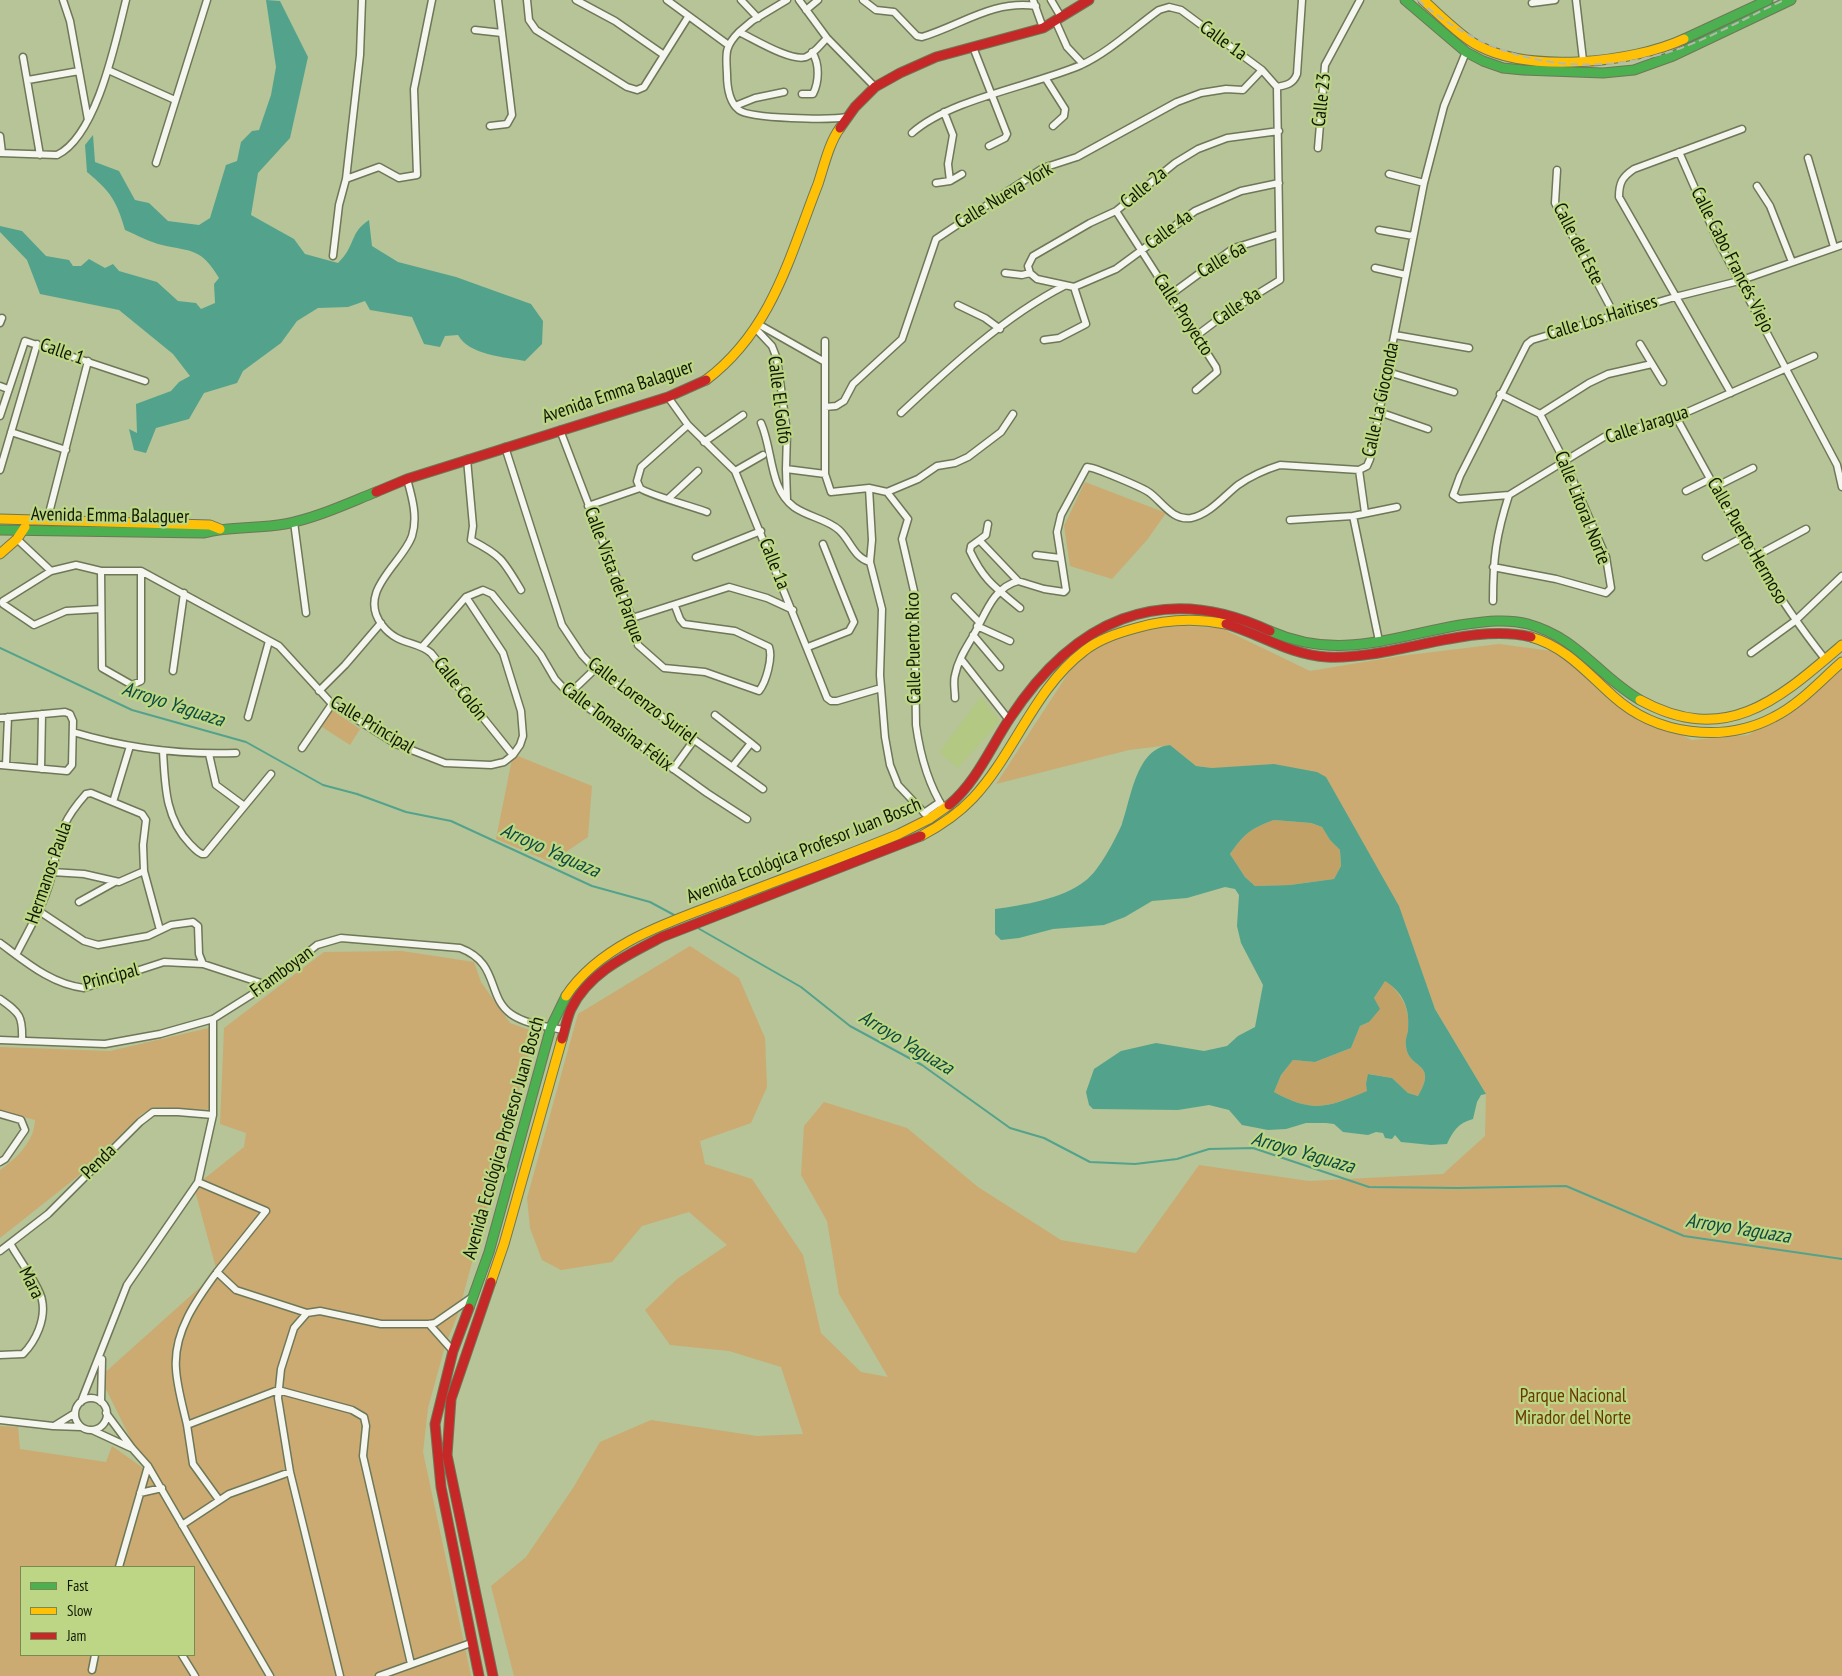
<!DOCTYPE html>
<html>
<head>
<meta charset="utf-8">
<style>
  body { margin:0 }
  #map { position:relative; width:1842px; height:1676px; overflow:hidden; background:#b6c497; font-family:"PT Sans Narrow",sans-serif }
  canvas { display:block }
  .legend { position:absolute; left:20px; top:1566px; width:175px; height:90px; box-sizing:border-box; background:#bdd685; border:1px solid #788a50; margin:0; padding:6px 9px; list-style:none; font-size:15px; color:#101800 }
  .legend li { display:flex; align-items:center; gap:10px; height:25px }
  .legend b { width:25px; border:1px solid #788a50 }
</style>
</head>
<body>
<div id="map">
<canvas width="1842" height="1676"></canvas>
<ul class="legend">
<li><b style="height:6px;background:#4caf50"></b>Fast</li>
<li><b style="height:6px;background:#ffc107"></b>Slow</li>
<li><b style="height:6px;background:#c62828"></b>Jam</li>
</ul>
</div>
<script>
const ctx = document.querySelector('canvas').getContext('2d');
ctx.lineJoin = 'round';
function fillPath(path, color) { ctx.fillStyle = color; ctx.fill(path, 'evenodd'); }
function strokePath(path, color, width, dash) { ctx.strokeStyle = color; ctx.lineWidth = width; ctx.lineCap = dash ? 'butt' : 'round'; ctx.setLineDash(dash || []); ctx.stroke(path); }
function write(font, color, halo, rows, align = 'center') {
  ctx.font = font + ' "PT Sans Narrow",sans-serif'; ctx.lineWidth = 4.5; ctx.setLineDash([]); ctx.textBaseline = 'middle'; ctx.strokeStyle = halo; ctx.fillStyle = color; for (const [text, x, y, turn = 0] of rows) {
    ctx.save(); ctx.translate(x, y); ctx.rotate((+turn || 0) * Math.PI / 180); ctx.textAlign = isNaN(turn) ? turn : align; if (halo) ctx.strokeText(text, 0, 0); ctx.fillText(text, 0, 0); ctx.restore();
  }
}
fillPath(new Path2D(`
  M 981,697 L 1000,721 L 958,768 L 939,752 Z`), '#b3c883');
fillPath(new Path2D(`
  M 1085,482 L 1166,513 L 1147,540 L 1112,579 L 1070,566 L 1064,526 Z
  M 1186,626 L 1221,628 L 1310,671 L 1400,656 L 1499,644 L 1560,652 L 1631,710 L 1692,740 L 1748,735 L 1800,702 L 1842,668 L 1842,1676 L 514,1676 L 491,1586 L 526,1557 L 573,1488 L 600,1442 L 651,1420 L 757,1436 L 803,1434 L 781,1367 L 729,1351 L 670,1345 L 645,1310 L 677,1279 L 727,1245 L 689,1212 L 642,1226 L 612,1262 L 561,1270 L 542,1260 L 530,1228 L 527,1198 L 578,1014 L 690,946 L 739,978 L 765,1038 L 767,1087 L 751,1123 L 700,1141 L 705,1164 L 752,1179 L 803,1255 L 821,1333 L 861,1372 L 888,1377 L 839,1294 L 827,1221 L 801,1175 L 804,1126 L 824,1102 L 907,1128 L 978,1187 L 1061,1240 L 1136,1253 L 1199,1165 L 1309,1181 L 1443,1174 L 1485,1136 L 1486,1094 L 1435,1009 L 1414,951 L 1382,876 L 1357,835 L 1212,768 L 1196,766 L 1170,745 L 1129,750 L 996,784 L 1069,672 L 1096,647 L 1143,628 Z
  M 332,710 L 360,729 L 350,745 L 322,727 Z
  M 513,754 L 592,786 L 588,837 L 551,862 L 496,839 Z
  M 402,951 L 474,962 L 481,982 L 510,1023 L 535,1032 L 458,1314 L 445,1346 L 428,1408 L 423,1452 L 471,1676 L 0,1676 L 0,1426 L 18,1427 L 20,1449 L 106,1462 L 112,1446 L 146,1470 L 100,1377 L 217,1272 L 194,1187 L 244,1147 L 246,1133 L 220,1124 L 224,1028 L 324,952 ZM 21,1567 L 194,1567 L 194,1655 L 21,1655 Z
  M 213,1027 L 213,1110 L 153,1107 L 142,1114 L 77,1177 L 0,1238 L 0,1170 C 17,1158 34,1142 35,1120 L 0,1111 L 0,1047 L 110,1051 Z`), '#cbab72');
fillPath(new Path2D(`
  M 1274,820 L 1311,823 L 1322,827 L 1330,840 L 1340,850 L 1341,866 L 1334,879 L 1290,885 L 1255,886 L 1245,877 L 1230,854 C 1244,834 1251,828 1274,820 Z
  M 1385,980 C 1403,995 1410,1008 1408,1031 C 1407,1036 1405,1042 1406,1046 C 1408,1070 1439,1061 1418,1096 L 1408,1093 L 1392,1078 L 1369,1074 L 1366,1084 L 1368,1091 C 1327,1107 1314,1114 1274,1092 L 1281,1075 L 1293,1060 L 1315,1062 L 1351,1048 L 1360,1026 L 1369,1022 L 1374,998 Z`), '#c2a167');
fillPath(new Path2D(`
  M 266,0 L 280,1 L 308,57 L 290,138 L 258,173 L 251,215 L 294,239 L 305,254 L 338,263 C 356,246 349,233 369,220 L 372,246 L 398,262 L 456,277 L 531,304 L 543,321 L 542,344 L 525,361 C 504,357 469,355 458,335 L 445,336 L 440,347 L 424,344 L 412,317 L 370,310 L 365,301 L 348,307 L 318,308 L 297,321 L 281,343 L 243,371 L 237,383 L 204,393 L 189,419 L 156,428 L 146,453 L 134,450 L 129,429 L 137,433 L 136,404 L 171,391 L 179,382 L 190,376 L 173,354 L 119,310 L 40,294 L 27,260 L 0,232 L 0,226 L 22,231 L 46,256 L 69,260 L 73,266 L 81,266 L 89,259 L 105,268 L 113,264 L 119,271 L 157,282 L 178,301 L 196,303 L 201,309 L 215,303 L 214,284 L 219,278 C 201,248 193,252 162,245 C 149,242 137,235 125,230 C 117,201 110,191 87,172 L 85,145 L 93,135 L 95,162 L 119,171 L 135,200 L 149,203 L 168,221 L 199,225 L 210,218 L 226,165 L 237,161 L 241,142 L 252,131 L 259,130 L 271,95 L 276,67 Z
  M 1170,745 L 1196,766 L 1212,768 L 1274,764 L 1317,772 L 1326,777 L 1399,906 L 1435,1009 L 1486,1094 L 1481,1095 L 1477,1102 L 1473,1119 C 1458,1123 1453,1131 1447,1144 L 1431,1145 L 1401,1142 L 1395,1135 L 1392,1139 L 1385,1138 L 1383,1133 L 1376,1132 L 1368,1135 L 1343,1132 L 1334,1124 L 1326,1123 L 1306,1123 L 1286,1129 L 1268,1130 L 1242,1125 L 1229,1110 L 1209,1105 L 1178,1110 L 1093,1109 L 1089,1105 L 1086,1092 L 1094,1069 L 1121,1051 L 1156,1043 L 1204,1051 L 1227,1046 L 1238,1036 L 1255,1027 L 1263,985 L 1241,943 L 1237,926 L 1239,895 L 1235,889 L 1225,887 L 1187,898 L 1152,901 L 1125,917 L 1104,925 L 1053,929 L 1019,938 L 1001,940 L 995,934 L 995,909 C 1024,905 1062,899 1085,881 C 1099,871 1115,840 1122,824 C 1131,799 1136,748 1170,745 ZM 1274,820 L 1311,823 L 1322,827 L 1330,840 L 1340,850 L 1341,866 L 1334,879 L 1290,885 L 1255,886 L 1245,877 L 1230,854 C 1244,834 1251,828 1274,820 ZM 1385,981 C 1404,993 1410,1009 1408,1031 C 1407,1035 1405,1041 1406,1046 C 1408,1070 1439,1061 1418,1096 L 1408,1093 L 1392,1078 L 1368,1074 L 1366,1084 L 1367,1091 C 1328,1107 1314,1114 1274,1092 L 1281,1075 L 1293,1060 L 1315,1062 L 1351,1048 L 1360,1026 L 1369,1022 L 1380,1009 L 1374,998 Z`), '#53a38c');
strokePath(new Path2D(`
  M 0,648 L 132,710 L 246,742 L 323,785 L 357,794 L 406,812 L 451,821 L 592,886 L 650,902 L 676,916
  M 696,927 L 801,987 L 850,1026 L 922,1065 L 1010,1128 L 1044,1138 L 1090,1162 L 1135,1164 L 1177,1159 L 1209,1149 L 1253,1148 L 1369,1187 L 1458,1188 L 1566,1186 L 1684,1236 L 1842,1259`), '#53a38c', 2);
const street = new Path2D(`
  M 63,0 L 70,21 L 88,120
  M 527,0 L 529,20 L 536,30 L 627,87 L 637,90 L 644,87 L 688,17
  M 576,0 L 615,21 L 664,55
  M 667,0 L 727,44
  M 741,0 L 758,18
  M 787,0 L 752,21 L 739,32 C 754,39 791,62 806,57 C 814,54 821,44 827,38
  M 799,0 L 827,38 L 875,87
  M 863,0 L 876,10 L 894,12 L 917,36 L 922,37 C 962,25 992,0 1036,6
  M 1033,0 L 1043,28
  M 1051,0 L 1061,17
  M 1576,0 L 1583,60
  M 1532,3 L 1555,0
  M 806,10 L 818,0
  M 1055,20 L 1067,47 L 1083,64
  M 475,30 L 502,33
  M 739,32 C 724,47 726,54 727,74 C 727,86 729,102 739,110 C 750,119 831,120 847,117
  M 973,47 L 1007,134 L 1005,138 L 989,146
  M 23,57 L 40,155
  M 108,70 L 175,100
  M 1046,79 L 1065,109 L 1064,116 L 1053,126
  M 28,80 L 79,71
  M 1277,87 C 1287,85 1293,84 1297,74 L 1302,0
  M 802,94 L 813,94 C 819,82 820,64 812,52
  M 735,106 L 755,98 L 784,92
  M 944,112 L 953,135 L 948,164 L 950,181
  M 490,126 L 507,124 L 512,115 L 498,0
  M 912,133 C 950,99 1032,86 1081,65 C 1109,52 1134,28 1159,10 L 1169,7 L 1181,10 L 1262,70 L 1277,87 L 1280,280 L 1228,312 L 1196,336
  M 0,136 L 2,153
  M 1318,148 L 1325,65 L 1360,0
  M 1679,152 L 1718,241 L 1837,465 L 1842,487
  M 0,153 L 57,155 C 97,136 116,40 126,0
  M 1808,158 L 1834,247
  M 156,163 L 207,0
  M 1557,170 L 1555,203 L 1614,314
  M 1389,174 L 1424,183
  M 346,179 L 379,167 L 399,178 L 417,175 L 414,89 L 432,0
  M 936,183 L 950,181 L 962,174
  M 1757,186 L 1770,206 L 1792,262
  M 1116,211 L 1216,367 L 1217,372 L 1196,390
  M 1379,230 L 1413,236
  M 333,256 L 339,205 L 346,179 L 360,55 L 362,0
  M 1375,268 L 1406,275
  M 1005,273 L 1022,275 L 1030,273
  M 1030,273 L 1028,266 L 1033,256 L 1090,223 L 1116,211 L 1175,163 L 1198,149 L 1227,138 L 1279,131
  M 1030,273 L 1037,279 L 1074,287 L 1116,269 L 1195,211 L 1241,191 L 1279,183
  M 1170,295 L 1234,248 L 1279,234
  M 958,305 L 985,318 L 1000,329
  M 0,323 L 2,318
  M 758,324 L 825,362 L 825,474 L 831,492 L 869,488 L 887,492
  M 756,329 L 772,346 L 777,359 L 787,432 L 786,469 L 825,474
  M 1395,335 L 1469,348
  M 1044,340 L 1059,338 L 1086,324 L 1074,287
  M 825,341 L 825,362
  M 1640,344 L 1663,382
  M 1814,356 L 1676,417 L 1604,437 L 1509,495 L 1459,499 L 1453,495 L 1460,476 L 1527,344 L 1532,340 L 1675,297 L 1739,281 L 1842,245
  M 1388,372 L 1454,392
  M 0,386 L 8,389
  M 1731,393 L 1619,197 C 1619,183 1622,177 1634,169 L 1742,129
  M 668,397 L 688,425 L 735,471 L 827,698 L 831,701 L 837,701 L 881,688
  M 825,407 L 836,406 L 844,401 L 853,384 L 902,339 L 936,239 L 1043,168 L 1077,157 L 1177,102 L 1201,93 L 1226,89 L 1243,90 L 1262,70
  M 1379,412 L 1428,429
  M 901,413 C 949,368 1005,316 1064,286
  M 1540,414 L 1589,383 L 1608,374 L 1652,364
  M 0,416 L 25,341 L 145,381
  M 1676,417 C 1722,500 1766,585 1825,659
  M 761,423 C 773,450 769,489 794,507 C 808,517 827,519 839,530 C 851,541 853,557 870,562
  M 560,430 L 632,618 L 638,645 L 664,668 L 705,672 L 759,691 C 766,682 773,658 769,647 L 735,631 L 684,624 L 680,619 L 675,606
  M 11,432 L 66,450
  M 704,442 L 743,415
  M 505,447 L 562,625 L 582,655 L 595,669 L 763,789
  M 467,459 L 473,526 L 471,540 C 502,556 503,560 521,590
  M 786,469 L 787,500
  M 0,470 L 37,344
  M 1359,470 L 1365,513
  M 735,471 L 763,455
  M 407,479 C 412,497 418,517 412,536 C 403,563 356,591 382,625 C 398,646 416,640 431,653 L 513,755
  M 1715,487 L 1753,468
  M 640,488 L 637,481 L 641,467 L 688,425
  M 640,488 C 644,493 697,508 707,512
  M 869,488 L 872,540 L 870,562 L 882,609 L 880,675 L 885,737 L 890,765 L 898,785 L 930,819
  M 1686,491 L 1710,479
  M 887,492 L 908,519 L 902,539 L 914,591 L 916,725 C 920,754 928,784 944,809
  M 887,492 L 918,479 L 937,466 L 955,463 L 968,457 L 1001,432 L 1013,414
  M 669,498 L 698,471
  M 588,506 L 640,488
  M 1353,516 L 1379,641
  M 1290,520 L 1353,516 L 1397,507
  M 47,521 L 88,361
  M 294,522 L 306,613
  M 17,539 L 51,571 L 76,565 L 101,571 L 141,571 L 279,646 L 332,704 L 396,744 L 445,763 L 491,765 L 504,762 L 513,755 L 520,745 L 523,736 L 521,711 L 503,653 L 466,597
  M 978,541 L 986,535 L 988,524
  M 1036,555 L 1060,558
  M 696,557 L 761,531
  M 1706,557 L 1742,538
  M 1754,557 L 1806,529
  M 1493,567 L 1556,579 L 1606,593 L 1611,588 L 1606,557 L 1565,462 L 1540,414 L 1500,394
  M 51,571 L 3,601 L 3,604 L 34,625 L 66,611 L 101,609
  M 101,571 L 102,668 L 132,685 L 141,681 L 141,571
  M 1018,581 L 981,542 L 978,541 L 971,546 L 970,551 C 984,581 996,588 1020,608
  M 955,597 L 979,622
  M 1493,601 C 1493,559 1496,535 1509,495
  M 632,618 L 729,587 L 767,598 L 793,610
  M 977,626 L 1010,641
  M 973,635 L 1000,667
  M 422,647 L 466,597 L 483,590 L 492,594 L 541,655 L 555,679 L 569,694 L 707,793 L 747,819
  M 808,647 L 849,631 L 854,622 L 823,544
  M 1751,653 L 1795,621 L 1842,576
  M 961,659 L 1009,720
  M 173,671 L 184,593
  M 319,691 L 345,665 L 381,623
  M 569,694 L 595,669
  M 955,698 C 955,690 953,682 955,675 C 958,660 966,648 973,636 C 985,616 992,588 1018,581 L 1044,589 L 1064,592 L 1066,590 L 1057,532 L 1061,515 L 1087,467 C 1094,467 1144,488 1150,493 C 1163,503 1173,521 1191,518 C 1210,514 1224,496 1238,485 C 1251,476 1264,470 1280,465 L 1359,470 L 1367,466 L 1370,459 L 1424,183 L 1444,106 L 1466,52
  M 715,715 L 751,743 L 732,767
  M 248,717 L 269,641
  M 0,718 L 65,712 L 70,714 L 73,721 L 72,765 L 67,771 L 0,765
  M 73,732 C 126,748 180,755 236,753
  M 751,743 L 757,748
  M 302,748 L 332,704
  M 163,751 C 165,785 165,818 190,844 C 194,848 197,852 202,854 L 205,854 L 271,774
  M 209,754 L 216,785 L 243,805
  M 6,765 L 8,717
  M 41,769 L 42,714
  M 673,769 L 694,740
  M 113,802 L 130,746
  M 924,813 L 940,802
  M 52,872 L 84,874 L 119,882 L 144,871
  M 79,902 L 115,882
  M 39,911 L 84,941 L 98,945 L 148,936 L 171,925 L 193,922 L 198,926 L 199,954 L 203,964 L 267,985
  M 0,943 C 26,962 51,984 84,988 L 164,962 L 203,964
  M 16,955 C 28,931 43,907 50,881 C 61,840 55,829 86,794 L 91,793 L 142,814 L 146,820 L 143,845 L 144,871 L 160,930
  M 0,999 C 20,1013 23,1016 22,1041
  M 0,1040 L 105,1044 L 160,1034 L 213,1019 L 267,985 L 317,945 L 341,938 L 460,948 C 500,963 486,996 511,1014 C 525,1024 546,1026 563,1030
  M 0,1114 L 21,1120 L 25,1130 L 5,1159 L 0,1162
  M 198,1182 L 266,1211 L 217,1272
  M 0,1251 L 48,1214 L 140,1122 L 153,1112 L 178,1112 L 213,1115
  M 429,1324 L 453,1351
  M 0,1355 L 23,1354 C 36,1341 46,1319 42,1300 C 40,1287 18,1258 11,1245
  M75 1414a16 16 0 1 1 32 0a16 16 0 1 1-32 0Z
  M 81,1402 L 127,1285 L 198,1182 L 213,1115 L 213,1019
  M 101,1402 L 102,1359
  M 106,1413 L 132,1448 L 148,1466 L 270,1676
  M 0,1420 L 53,1426 L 81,1427
  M 187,1425 C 183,1407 177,1387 176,1369 C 173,1332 197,1299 217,1272 L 236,1290 L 307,1313
  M 54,1426 L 75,1413
  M 92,1430 L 131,1448
  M 140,1493 L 162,1488
  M 219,1500 L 193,1464 L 187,1425 L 278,1390 L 352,1410 L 364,1417 L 366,1426 L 363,1456 L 411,1664
  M 182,1525 L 229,1494 L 290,1472
  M 119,1567 L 148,1466
  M 182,1655 L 195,1676
  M 92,1670 L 95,1655
  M 340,1676 L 290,1472 L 278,1398 L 281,1369 L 294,1328 L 307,1313 L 320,1311 L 381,1324 L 429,1324 L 435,1323 L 471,1298
  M 379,1676 L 471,1643`);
const fast = new Path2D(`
  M 1405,0 L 1466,52 L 1483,61 L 1503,68 L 1523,70 L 1603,73 L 1634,70 L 1673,56 L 1791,0
  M 1684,39 L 1768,0
  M 0,530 L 204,533 C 230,526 258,529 285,524 C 316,518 346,504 376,492
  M 1270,631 C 1338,661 1391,637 1460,625 C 1482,622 1505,618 1528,624 C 1579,638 1598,676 1640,700
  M 469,1308 L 489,1252 L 551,1027 L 566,996`);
const slow = new Path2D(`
  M 1423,0 C 1438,13 1462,38 1479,46 C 1531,73 1632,63 1684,39
  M 706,380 C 772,330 789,258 818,184 C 824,166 829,143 840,128
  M 0,519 L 210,525 L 220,529
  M 0,554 L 17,539 L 25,527
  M 1531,637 C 1566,647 1587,673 1613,696 C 1656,735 1723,744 1774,717 C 1800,704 1820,681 1842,662
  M 1640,700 C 1726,747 1778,700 1842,645
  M 921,836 C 940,826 958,814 973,798 C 1015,753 1034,689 1084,651 C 1099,639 1118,633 1136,628 C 1164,620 1196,618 1226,624
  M 566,996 C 603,940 679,919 738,896 C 792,875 846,856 899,834 L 929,819 L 949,805
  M 491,1282 L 504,1244 L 562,1039`);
const jam = new Path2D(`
  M 840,128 L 855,107 L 875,87 L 900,73 L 936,57 L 1043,28 L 1089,0
  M 376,492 L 407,479 L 668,397 L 706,380
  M 1226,624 C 1260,634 1290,655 1327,657 C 1392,660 1470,622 1531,637
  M 949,805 C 977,781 990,748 1010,718 C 1073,622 1160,579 1270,631
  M 562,1039 C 565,1029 567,1018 571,1009 C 589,972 628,955 662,937 L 921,836
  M 491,1282 L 451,1399 L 447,1455 L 493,1676
  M 469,1308 L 453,1351 L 435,1424 L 441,1487 L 479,1676`);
strokePath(street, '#6e7757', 9);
strokePath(fast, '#6e7757', 11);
strokePath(slow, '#6e7757', 11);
strokePath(jam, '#6e7757', 11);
strokePath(street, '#f4f6ef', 6);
strokePath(fast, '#4caf50', 9);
strokePath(slow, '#ffc107', 9);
strokePath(jam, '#c62828', 9);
strokePath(new Path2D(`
  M 1418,0 C 1490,61 1575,79 1666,53 C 1706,41 1745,18 1784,0`), '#b5b9ad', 2, [8, 4]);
write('19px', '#101800', '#bdd685', [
  ["Calle 1a",1223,41,36],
  ["Calle 23",1322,100,-84],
  ["Calle 2a",1144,188,-39],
  ["Calle Nueva York",1004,196,-31],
  ["Calle 4a",1169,230,-36],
  ["Calle del Este",1578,244,63],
  ["Calle 6a",1222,260,-31],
  ["Calle Cabo Francés Viejo",1732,260,63],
  ["Calle 8a",1237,307,-34],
  ["Calle Proyecto",1183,315,57],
  ["Calle Los Haitises",1602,318,-17],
  ["Calle 1",62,352,19],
  ["Avenida Emma Balaguer",618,392,-19],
  ["Calle El Golfo",779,400,83],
  ["Calle La Gioconda",1381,400,-78],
  ["Calle Jaragua",1647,425,-18],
  ["Calle Litoral Norte",1582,508,68],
  ["Avenida Emma Balaguer",110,516,1],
  ["Calle Puerto Hermoso",1747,541,60],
  ["Calle 1a",774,564,68],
  ["Calle Vista del Parque",614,575,70],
  ["Calle Puerto Rico",914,648,-91],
  ["Calle Colón",460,689,52],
  ["Calle Lorenzo Suriel",642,701,37],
  ["Calle Principal",372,725,31],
  ["Calle Tomasina Félix",617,727,37],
  ["Avenida Ecológica Profesor Juan Bosch",804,851,-22],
  ["Hermanos Paula",49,873,-71],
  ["Framboyan",282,972,-36],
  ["Principal",111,977,-15],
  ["Avenida Ecológica Profesor Juan Bosch",504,1138,-74],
  ["Penda",99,1162,-45],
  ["Mara",31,1283,63]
]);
write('19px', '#693a00', '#bdd685', [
  ["Parque Nacional",1573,1397],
  ["Mirador del Norte",1573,1419]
]);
write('italic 20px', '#0c4942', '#bdd685', [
  ["Arroyo Yaguaza",173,705,18],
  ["Arroyo Yaguaza",550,851,24],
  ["Arroyo Yaguaza",906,1043,31],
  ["Arroyo Yaguaza",1303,1153,16],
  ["Arroyo Yaguaza",1738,1229,9]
]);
</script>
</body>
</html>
